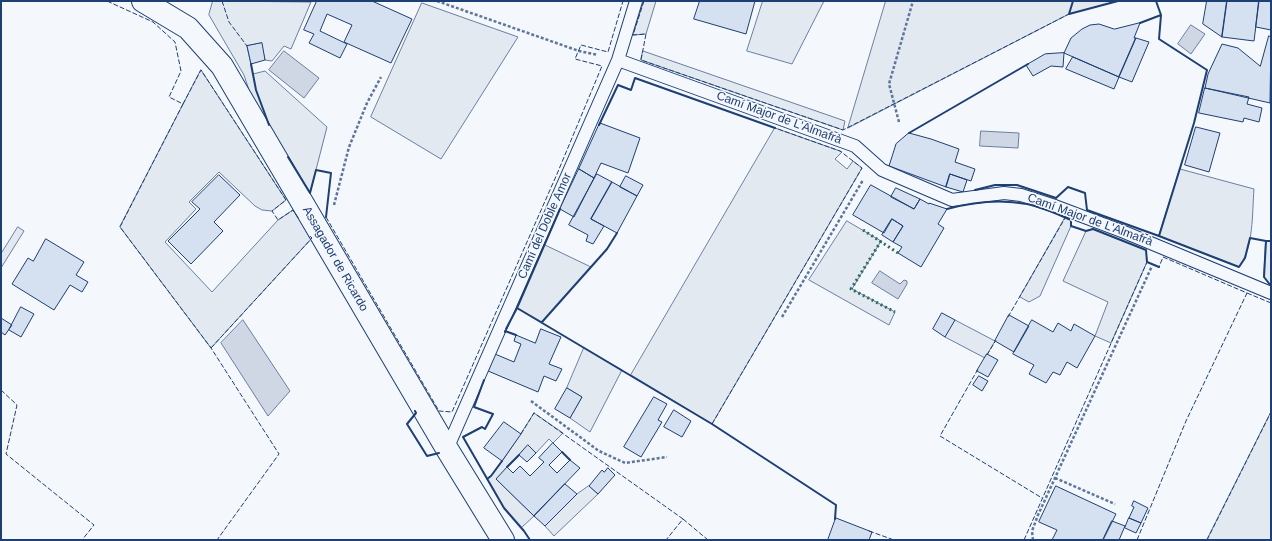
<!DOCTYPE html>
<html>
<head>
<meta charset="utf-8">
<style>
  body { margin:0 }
  #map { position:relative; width:1272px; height:541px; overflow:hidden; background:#f4f7fb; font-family:Arial,sans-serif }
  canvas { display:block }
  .frame { position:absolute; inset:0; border:2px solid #1d3f73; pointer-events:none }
</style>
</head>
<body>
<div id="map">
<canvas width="1272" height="541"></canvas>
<div class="frame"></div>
</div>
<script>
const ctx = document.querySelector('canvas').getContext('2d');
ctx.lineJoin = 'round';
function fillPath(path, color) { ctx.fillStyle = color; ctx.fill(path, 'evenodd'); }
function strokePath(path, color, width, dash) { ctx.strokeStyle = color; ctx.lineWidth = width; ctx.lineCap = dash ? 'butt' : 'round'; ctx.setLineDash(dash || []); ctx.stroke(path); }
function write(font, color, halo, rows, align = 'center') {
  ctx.font = font + ' Arial,sans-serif'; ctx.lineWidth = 3; ctx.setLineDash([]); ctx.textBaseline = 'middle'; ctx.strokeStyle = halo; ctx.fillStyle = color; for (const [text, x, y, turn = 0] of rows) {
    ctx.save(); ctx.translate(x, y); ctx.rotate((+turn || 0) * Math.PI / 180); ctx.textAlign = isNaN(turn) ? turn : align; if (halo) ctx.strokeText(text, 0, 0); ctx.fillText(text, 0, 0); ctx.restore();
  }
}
const green = new Path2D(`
  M 213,1 L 311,2 L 291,49 L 284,46 L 272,61 L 265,60 L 261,43 L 247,46 L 253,74 L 265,71 L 327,127 L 310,193 L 252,99 L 244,75 L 209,15 Z
  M 644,1 L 656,1 L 646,34 L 633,35 Z
  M 763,1 L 824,1 L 792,64 L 747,51 Z
  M 886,1 L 1118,1 L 1069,14 L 848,128 Z
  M 422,3 L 518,37 L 441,159 L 371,117 Z
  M 643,51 L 845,121 L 843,130 L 641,60 Z
  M 201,70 L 286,200 L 272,211 L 262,210 L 255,206 L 219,172 L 189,202 L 196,209 L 165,242 L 212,292 L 278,220 L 293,210 L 312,238 L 211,348 L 120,227 Z
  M 775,128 L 840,151 L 842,152 L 835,159 L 847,169 L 853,161 L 862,168 L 712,424 L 631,375 Z
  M 1180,169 L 1254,189 C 1252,214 1254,246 1239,267 L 1159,236 Z
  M 1065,218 L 1071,220 L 1071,226 L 1040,296 L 1029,302 L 1020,297 Z
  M 847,221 L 881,241 L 852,289 L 895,312 L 889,325 L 809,280 Z
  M 18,227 L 24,231 L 1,268 L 1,254 Z
  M 1093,229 L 1146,250 L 1147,262 L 1111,343 L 1095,336 L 1108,302 L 1063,281 L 1086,231 Z
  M 1266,241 L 1271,241 L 1271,286 L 1264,277 Z
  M 545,245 L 591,267 L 542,322 L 517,308 Z
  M 955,320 L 995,341 L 985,358 L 945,337 Z
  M 584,348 L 622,370 L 590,432 L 570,418 L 582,397 L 567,388 Z
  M 1271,412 L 1271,540 L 1207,540 Z
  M 534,413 L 563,433 L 553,443 L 549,439 L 536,453 L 528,446 L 496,479 L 534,516 L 521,528 L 504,508 L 487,479 C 494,474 498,466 503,460 C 514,444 524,429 534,413 Z
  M 589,486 L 598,494 L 554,536 L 545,526 L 577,494 Z`);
fillPath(green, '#e3e9f0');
strokePath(green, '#687fa3', 1);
const water = new Path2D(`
  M 1191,25 L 1205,34 L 1191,54 L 1178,44 Z
  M 284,51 L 319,78 L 304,98 L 269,70 Z
  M 981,131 L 1019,133 L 1018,148 L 980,146 Z
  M 880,271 L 900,284 L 904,280 L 907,281 L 907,284 L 898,299 L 872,283 Z
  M 243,320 L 290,391 L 268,416 L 221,343 Z`);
fillPath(water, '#cfd7e4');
strokePath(water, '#687fa3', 1);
const building = new Path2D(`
  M 317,1 L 372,1 L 412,19 L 391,63 L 344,42 L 352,25 L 327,14 L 320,31 L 347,44 L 340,58 L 309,43 L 314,34 L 304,30 Z
  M 700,1 L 755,1 L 746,34 L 694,19 Z
  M 1207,1 L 1227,1 L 1222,37 L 1203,24 Z
  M 1227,1 L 1259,1 L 1254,41 L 1222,37 Z
  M 1259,1 L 1271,1 L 1271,30 L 1256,27 Z
  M 1140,23 L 1134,38 L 1136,38 L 1119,77 L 1064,53 L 1071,38 L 1082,29 L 1090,25 L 1099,24 L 1114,29 Z
  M 1269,36 L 1271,37 L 1270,103 L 1205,88 L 1208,74 L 1222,44 L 1238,48 L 1260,66 Z
  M 1136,38 L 1149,42 L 1132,82 L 1119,77 Z
  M 262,43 L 265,60 L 251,64 L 247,46 Z
  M 1064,53 L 1063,67 L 1051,66 L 1033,76 L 1026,65 L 1045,54 Z
  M 1073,57 L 1119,77 L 1114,89 L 1066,69 Z
  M 1205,88 L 1249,97 L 1247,104 L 1262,108 L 1259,122 L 1244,118 L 1243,122 L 1199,113 Z
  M 600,123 L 640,138 L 628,173 L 601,163 L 594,178 L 579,169 Z
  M 1196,127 L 1220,133 L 1209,172 L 1185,165 Z
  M 909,133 L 931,139 L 959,149 L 955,162 L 975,169 L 971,181 L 950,174 L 946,187 L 889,166 L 896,144 Z
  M 579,169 L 594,178 L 574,217 L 560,209 Z
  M 597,174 L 612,182 L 591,219 L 604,226 L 593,244 L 586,241 L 588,235 L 569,225 Z
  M 950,174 L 967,180 L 963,192 L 946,187 Z
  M 219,175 L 240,195 L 214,222 L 223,231 L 191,264 L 168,241 L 200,209 L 192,202 Z
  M 626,176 L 643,185 L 637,196 L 620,187 Z
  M 612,182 L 637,196 L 617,233 L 591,219 Z
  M 871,185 L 914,209 L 920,199 L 929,204 L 929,203 L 947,209 L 938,224 L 944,228 L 921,267 L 898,253 L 902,247 L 893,242 L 903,226 L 892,219 L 884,233 L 853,215 Z
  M 896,188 L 920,199 L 914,209 L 891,197 Z
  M 892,219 L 903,226 L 893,242 L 882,235 Z
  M 46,239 L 84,262 L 76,275 L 88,282 L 82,292 L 70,285 L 54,310 L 12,284 L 28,258 L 33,261 Z
  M 21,307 L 34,314 L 21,337 L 9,330 Z
  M 942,313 L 955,320 L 945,337 L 933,329 Z
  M 1009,315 L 1029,326 L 1014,352 L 995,341 Z
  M 1,318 L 12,325 L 5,335 L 1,332 Z
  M 1032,320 L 1053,332 L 1058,323 L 1071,331 L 1074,324 L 1095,336 L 1077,368 L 1067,362 L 1060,375 L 1053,372 L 1046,383 L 1029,374 L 1034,365 L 1013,354 Z
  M 541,329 L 561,337 L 549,364 L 562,369 L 556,381 L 544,376 L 538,392 L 488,371 L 495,354 L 514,362 L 521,344 L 514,341 L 516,335 L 535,343 Z
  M 987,354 L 998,360 L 988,377 L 977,371 Z
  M 979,376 L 988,381 L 982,391 L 973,385 Z
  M 567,388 L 582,397 L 570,418 L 555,409 Z
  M 654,397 L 667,404 L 658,420 L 662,422 L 641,457 L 624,447 Z
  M 674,410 L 691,421 L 682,437 L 664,427 Z
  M 504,422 L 521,434 L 502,461 L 484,448 Z
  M 553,443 L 562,452 L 549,465 L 557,473 L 570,460 L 580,468 L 534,516 L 496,479 L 507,467 L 513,473 L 520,466 L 530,476 L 544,462 L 539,458 Z
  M 528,445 L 536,453 L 527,462 L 519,455 Z
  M 608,468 L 615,475 L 598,494 L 589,486 L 602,470 L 604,472 Z
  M 565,484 L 577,494 L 545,526 L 534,516 Z
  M 1056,486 L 1116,514 L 1103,540 L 1052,540 L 1057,530 L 1039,522 Z
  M 1134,501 L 1148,508 L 1141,523 L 1129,518 L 1134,507 L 1132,506 Z
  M 836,518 L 872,532 L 869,540 L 828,540 Z
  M 1129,518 L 1141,523 L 1136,533 L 1125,528 Z
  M 1112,521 L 1125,526 L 1119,540 L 1103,540 Z`);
fillPath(building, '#d5e0f0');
strokePath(building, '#1d3f73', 1);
const service = new Path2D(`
  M 618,60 L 855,146 L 882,170 L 952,200 L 1004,193 L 1021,195 L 1055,206 L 1124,232 L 1271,293
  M 447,449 L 618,60 L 636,1`);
const minor = new Path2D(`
  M 143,1 L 188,28 L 222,66 L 447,449 L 503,540`);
strokePath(service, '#1d3f73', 14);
strokePath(minor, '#1d3f73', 24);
strokePath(new Path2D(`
  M 437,1 L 579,51 L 598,55
  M 899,122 L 889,84 L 913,1
  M 334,205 L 349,147 L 367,103 L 381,77
  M 782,317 L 863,180
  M 531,401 L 599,451 L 625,463 L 667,457
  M 1055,478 L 1115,504
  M 1033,540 L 1032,531 L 1038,515 L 1152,266`), '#5e769c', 2.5, [3, 2]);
strokePath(service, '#f4f7fb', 12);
strokePath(minor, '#f4f7fb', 22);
strokePath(new Path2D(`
  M 863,230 L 898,253
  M 881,241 L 851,289 L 895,312`), '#2c6c60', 3, [2, 3]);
strokePath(new Path2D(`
  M 107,1 L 153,22 L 175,42 L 181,71 L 169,97 L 183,104 L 120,227 L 211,348 L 279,454 L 217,540
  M 222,1 L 229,22 L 247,46
  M 644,1 L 633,35 L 646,34 L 641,60 L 843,130 L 1069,14
  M 183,104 L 201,70 L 286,200 L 272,211 L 278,220 L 293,210 L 299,219
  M 326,217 L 439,411 L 452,412 L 557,174 L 602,66 L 575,59 L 581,45 L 608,52 L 623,1
  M 1247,293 L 1271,303
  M 1008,317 L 1065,218
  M 211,348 L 312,238 L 310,236
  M 987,355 L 996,340
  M 978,369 L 940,436 L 1042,498
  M 1,390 L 17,405 L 6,454 L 94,525 L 82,540
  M 712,424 L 862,168 L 840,151 L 775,128
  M 521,434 L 534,413 L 683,519 L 666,540
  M 683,519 L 708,540
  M 869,531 L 894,540
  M 1024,540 L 1147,262
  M 1137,540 L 1186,421 L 1247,293 L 1163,257 L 1159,267
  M 1207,540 L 1271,412`), '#1d3f73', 1, [5, 2]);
strokePath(new Path2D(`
  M 1073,1 L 1069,14 L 1118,1
  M 1156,1 L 1161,15 L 1159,39 L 1207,70 L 1194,123 L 1159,236 L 1239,267 L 1245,258 L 1250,238 L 1266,241
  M 1140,23 L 1161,15
  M 251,64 L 256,90 L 269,125
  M 599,125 L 618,85 L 631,90 L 635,78 L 775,128
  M 909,133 L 1028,64
  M 288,157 L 310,193 L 316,170 L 331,173 L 326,217
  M 975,190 L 995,185 L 1017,185 L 1056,198 L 1068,187 L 1085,193 L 1087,210 L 1159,236
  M 947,209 C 972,202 1001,199 1027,204 C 1042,207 1057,214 1071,220 L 1071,226 L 1086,231 L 1093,229 L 1146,250 L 1147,262 L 1159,267
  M 1271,241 L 1266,241 L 1264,277 L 1271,286
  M 517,308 L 560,209
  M 542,322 L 607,249 L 617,233
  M 506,329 L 517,308 L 712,424 L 836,505 L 835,519
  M 505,332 L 505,331 L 516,335
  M 484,380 L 474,407 L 493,414 L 485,429 L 482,427 L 463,437 L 504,508 L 524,531 L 530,540
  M 415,411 L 416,413 L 407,424 L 427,456 L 439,453
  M 562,452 L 570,460
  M 507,467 L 519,455
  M 487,479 L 491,476 L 502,461`), '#1d3f73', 2);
write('12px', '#1d3f73', '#f4f7fb', [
  ["Camí Major de L'Almafrà",779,118,20],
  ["Camí Major de L'Almafrà",1090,220,20],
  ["Camí del Doble Amor",545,226,-66],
  ["Assagador de Ricardo",335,259,60]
]);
</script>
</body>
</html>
